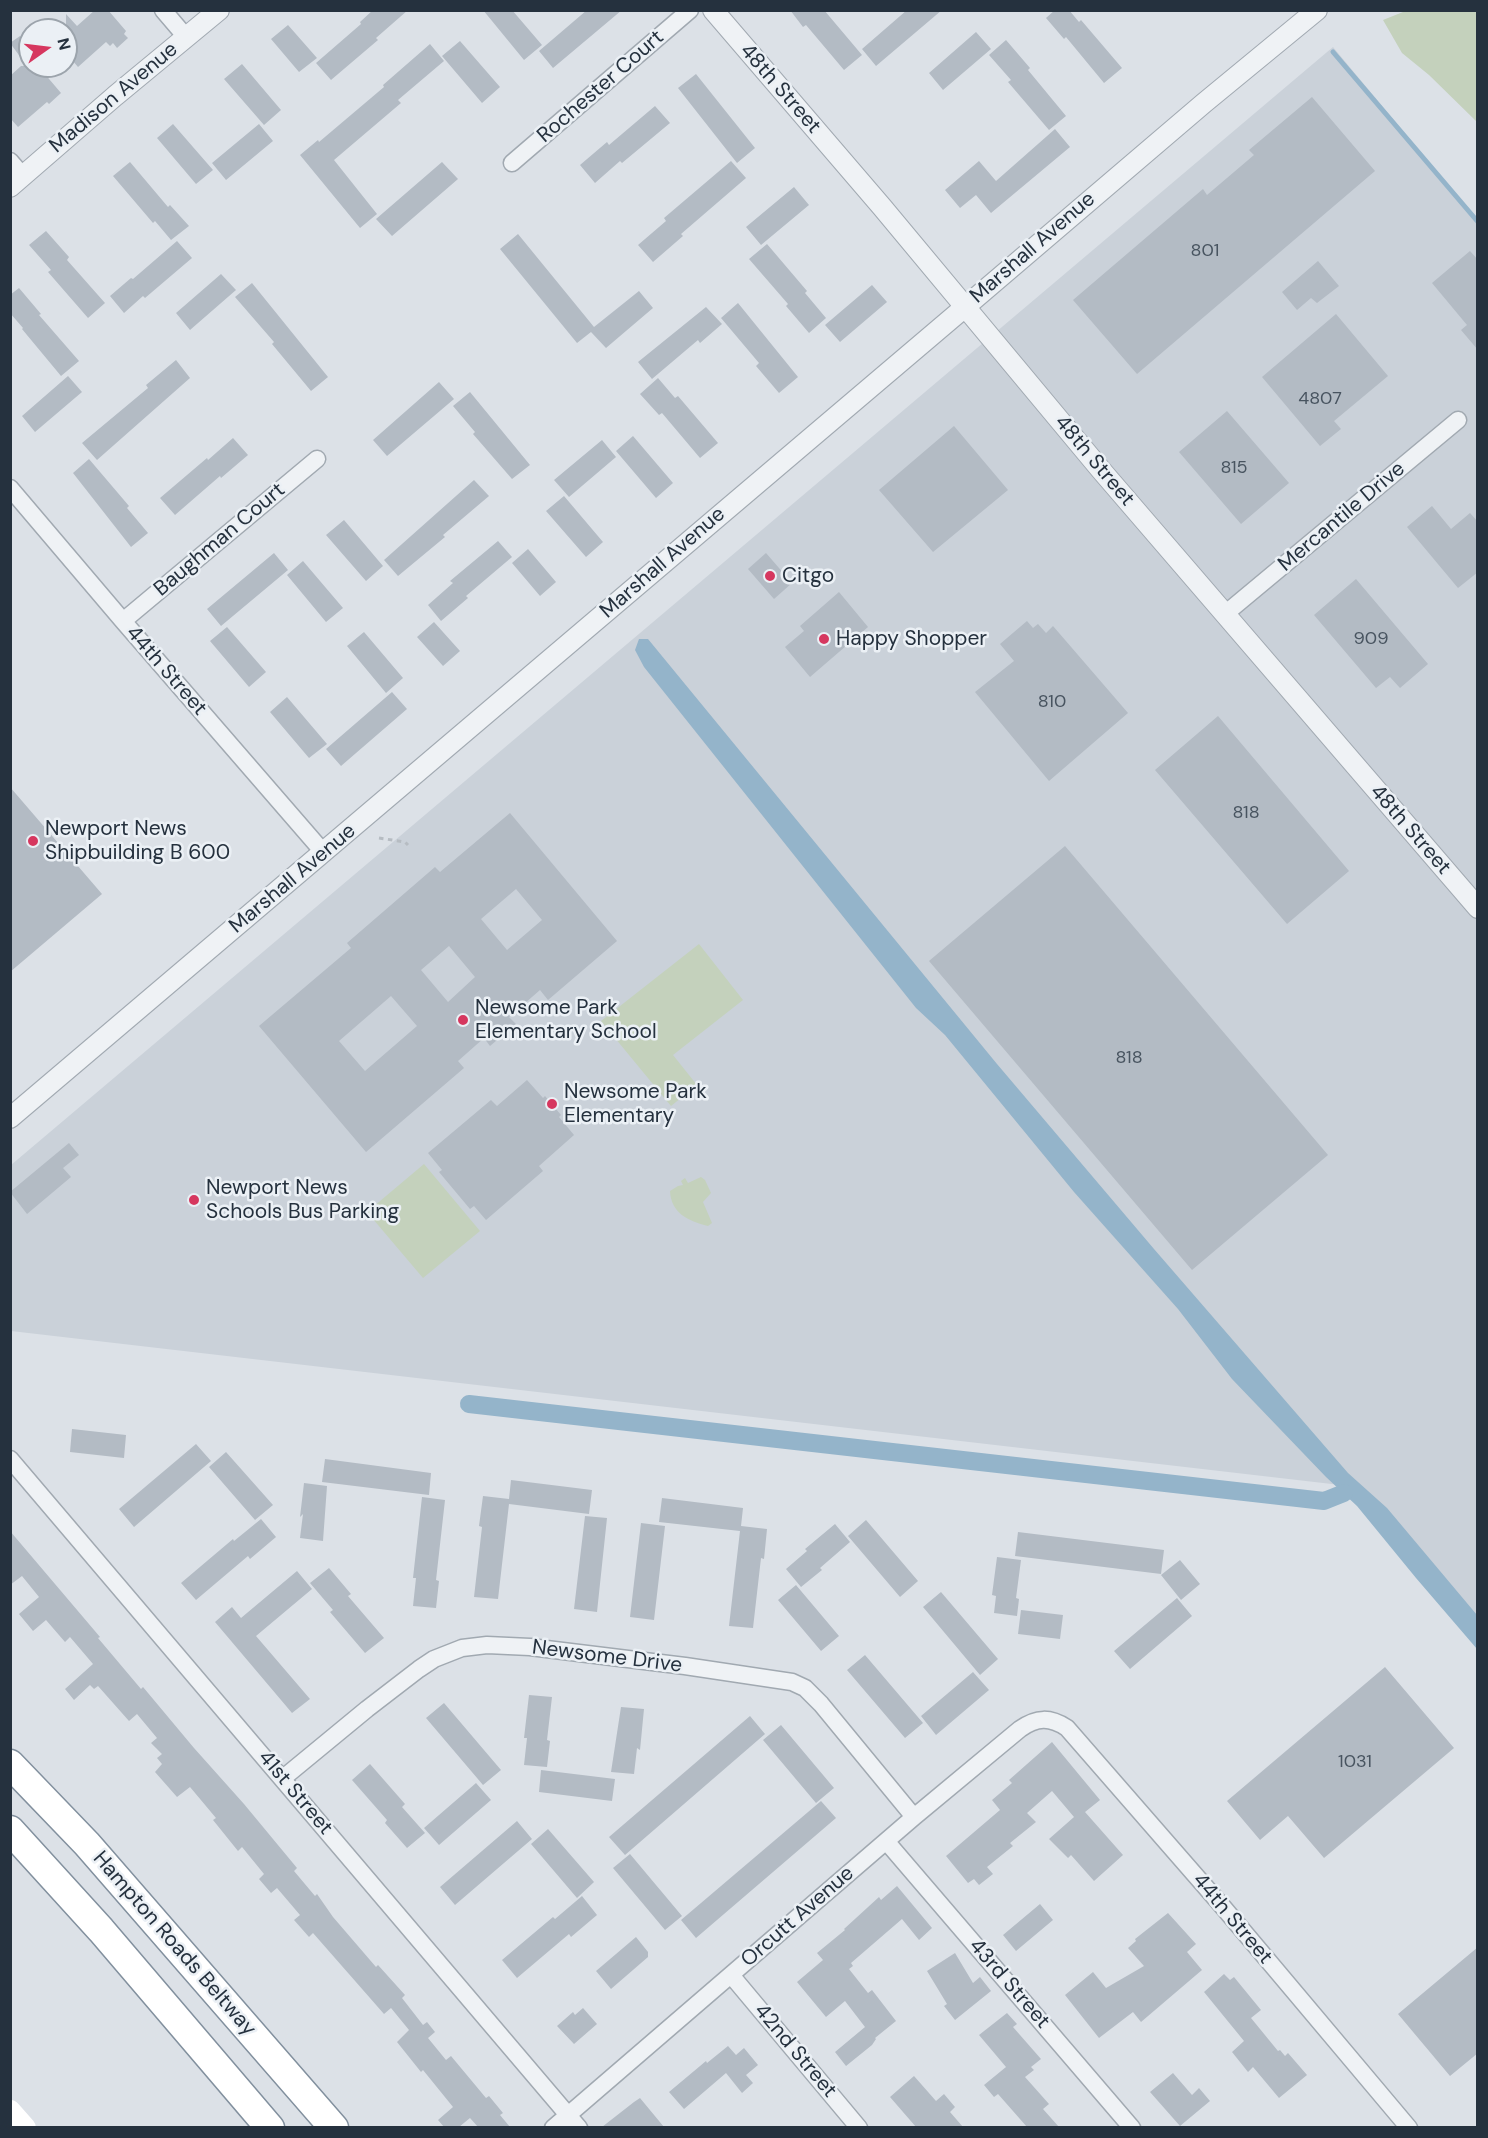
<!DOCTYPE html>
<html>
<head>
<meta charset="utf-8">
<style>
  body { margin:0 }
  #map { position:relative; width:1488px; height:2138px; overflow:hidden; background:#dce1e7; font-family:"DM Sans",sans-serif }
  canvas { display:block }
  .frame { position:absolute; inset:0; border:12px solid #25313e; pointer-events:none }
  .north { position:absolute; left:18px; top:18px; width:60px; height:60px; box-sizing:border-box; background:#ebf0f5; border:2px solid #9ca4ac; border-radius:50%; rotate:76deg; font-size:16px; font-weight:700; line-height:24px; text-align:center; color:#25313e }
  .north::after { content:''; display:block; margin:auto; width:21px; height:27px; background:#d6375f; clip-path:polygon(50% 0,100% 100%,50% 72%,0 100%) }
</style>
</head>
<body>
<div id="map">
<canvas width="1488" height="2138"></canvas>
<div class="frame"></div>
<div class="north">N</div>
</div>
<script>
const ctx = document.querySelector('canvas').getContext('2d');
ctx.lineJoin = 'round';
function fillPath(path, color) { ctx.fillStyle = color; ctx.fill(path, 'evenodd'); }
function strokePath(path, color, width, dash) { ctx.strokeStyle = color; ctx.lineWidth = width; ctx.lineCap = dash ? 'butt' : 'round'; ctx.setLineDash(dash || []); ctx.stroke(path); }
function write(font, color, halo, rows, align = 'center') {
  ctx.font = font + ' "DM Sans",sans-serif'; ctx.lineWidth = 5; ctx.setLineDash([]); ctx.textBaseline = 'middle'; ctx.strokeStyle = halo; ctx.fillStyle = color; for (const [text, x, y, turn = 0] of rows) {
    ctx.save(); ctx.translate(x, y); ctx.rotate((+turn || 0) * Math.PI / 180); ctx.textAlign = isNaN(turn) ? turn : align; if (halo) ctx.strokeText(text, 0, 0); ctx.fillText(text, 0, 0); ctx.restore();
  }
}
fillPath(new Path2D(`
  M 1333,47 L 1477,220 L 1477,1630 L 1349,1486 L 11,1331 L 11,1165 Z`), '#cad1d9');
fillPath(new Path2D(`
  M 1408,10 L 1477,11 L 1477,122 L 1429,75 L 1402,53 L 1383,20 Z
  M 699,944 L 743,1000 L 673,1055 L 697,1085 L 671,1106 L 601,1021 Z
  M 424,1164 L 480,1231 L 423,1278 L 367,1212 Z
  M 701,1177 L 705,1180 L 711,1193 L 703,1202 L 712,1223 L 708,1226 C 688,1221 671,1213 670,1191 L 678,1186 L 683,1185 L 681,1181 L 685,1178 L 688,1183 Z`), '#c4d1bc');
fillPath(new Path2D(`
  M 639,639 L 648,639 L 997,1064 L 1154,1249 L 1348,1473 L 1387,1508 L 1477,1615 L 1477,1649 L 1416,1578 L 1357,1506 L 1326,1477 L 1232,1379 L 1178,1309 L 1074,1192 L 945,1035 L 916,1008 L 644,667 L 635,650 Z`), '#94b4ca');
strokePath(new Path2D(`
  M 1333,52 L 1478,222`), '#94b4ca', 5);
strokePath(new Path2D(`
  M 469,1404 L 1324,1501 L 1344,1493`), '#94b4ca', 18);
fillPath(new Path2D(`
  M 95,10 L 108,10 L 126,31 L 124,34 L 128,38 L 117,48 L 113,43 L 110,46 L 106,42 L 78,67 L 66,53 L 66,14 L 77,26 Z
  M 373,10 L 408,10 L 376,38 L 378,40 L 331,80 L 316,63 L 361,24 L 360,22 Z
  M 483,10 L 512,10 L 542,45 L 524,60 Z
  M 587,10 L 622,10 L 553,68 L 539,51 Z
  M 790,10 L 824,10 L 862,55 L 844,70 L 806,25 L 803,27 Z
  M 907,10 L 942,10 L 876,66 L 862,49 Z
  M 1055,10 L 1069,10 L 1079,22 L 1081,20 L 1122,68 L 1104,83 L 1066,37 L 1064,39 L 1046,18 Z
  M 288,25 L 317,58 L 299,72 L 271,39 Z
  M 976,32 L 991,49 L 943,90 L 929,73 Z
  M 20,36 L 30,48 L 30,66 L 38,66 L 61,93 L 49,104 L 47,102 L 18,127 L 10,118 L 10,76 L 21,66 L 27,66 L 10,43 Z
  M 1006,40 L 1030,68 L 1028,70 L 1066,116 L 1049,130 L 1008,82 L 1011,80 L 989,55 Z
  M 460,41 L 500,87 L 482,103 L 442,56 Z
  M 430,44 L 444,61 L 398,100 L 401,103 L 334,160 L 377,214 L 360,228 L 300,155 L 318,140 L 319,142 L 384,87 L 383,85 Z
  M 242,64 L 281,110 L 264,125 L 224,79 Z
  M 696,74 L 755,148 L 737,163 L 678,88 Z
  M 1312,97 L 1375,171 L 1137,374 L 1073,300 L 1203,189 L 1207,195 L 1254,155 L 1249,150 Z
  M 655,106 L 670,123 L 622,163 L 620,161 L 595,183 L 580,165 L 607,142 L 609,145 Z
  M 173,124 L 213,170 L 196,184 L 157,138 Z
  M 259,124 L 273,141 L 226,180 L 212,163 Z
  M 1055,129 L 1070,147 L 991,213 L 976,195 L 960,208 L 945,190 L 979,161 L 996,181 Z
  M 731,161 L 746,178 L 681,234 L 683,236 L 653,262 L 638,245 L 666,221 L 664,218 Z
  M 130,162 L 168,207 L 170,205 L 189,226 L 171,240 L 155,221 L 153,223 L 113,176 Z
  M 442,162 L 458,179 L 392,236 L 376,219 Z
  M 794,187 L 809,205 L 761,245 L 746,227 Z
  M 46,231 L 69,257 L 67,260 L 105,303 L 88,318 L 48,272 L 51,270 L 29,245 Z
  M 518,234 L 594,327 L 639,291 L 653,308 L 606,348 L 591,332 L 577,343 L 500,249 Z
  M 177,241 L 192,258 L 145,298 L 143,296 L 124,313 L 110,296 L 131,278 L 133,279 Z
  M 767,244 L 807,291 L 805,293 L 826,318 L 809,333 L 786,306 L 788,304 L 749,259 Z
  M 1470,251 L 1478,260 L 1478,350 L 1461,330 L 1467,325 L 1432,283 Z
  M 1318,261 L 1339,286 L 1317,303 L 1311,298 L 1297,310 L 1282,292 Z
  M 221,274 L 236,290 L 190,330 L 176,313 Z
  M 252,283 L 328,377 L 311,391 L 272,344 L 274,342 L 235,297 Z
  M 872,285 L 887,302 L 840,342 L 825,325 Z
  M 19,288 L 41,314 L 39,315 L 79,361 L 61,376 L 22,329 L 23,328 L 10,313 L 10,295 Z
  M 738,303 L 798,377 L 779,393 L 756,366 L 759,363 L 721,318 Z
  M 706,307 L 722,324 L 700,343 L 698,340 L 652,379 L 638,362 Z
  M 1336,314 L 1388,376 L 1334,421 L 1341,429 L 1320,446 L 1262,377 Z
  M 176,360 L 190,378 L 97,460 L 82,443 L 148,388 L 146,385 Z
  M 68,376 L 82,392 L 35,432 L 22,416 Z
  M 658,378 L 675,398 L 678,396 L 718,443 L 700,458 L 662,413 L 659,415 L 640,394 Z
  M 439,382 L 454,399 L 387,456 L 373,440 Z
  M 470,392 L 530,465 L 512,479 L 473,434 L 475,432 L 453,406 Z
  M 1227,411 L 1289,483 L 1241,524 L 1179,452 Z
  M 954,426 L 1008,490 L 933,552 L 879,490 Z
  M 633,436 L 673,483 L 656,498 L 616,451 Z
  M 233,438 L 248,455 L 221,478 L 220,476 L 175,515 L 160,498 L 207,458 L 208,460 Z
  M 602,440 L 616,457 L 569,497 L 554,480 Z
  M 89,459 L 129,506 L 127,508 L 148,533 L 131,547 L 73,473 Z
  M 474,480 L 489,496 L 443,535 L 445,537 L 398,576 L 384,560 Z
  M 564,496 L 603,542 L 586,557 L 546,511 Z
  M 1432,506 L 1451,529 L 1470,513 L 1478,522 L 1478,572 L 1458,588 L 1407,527 Z
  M 344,520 L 383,566 L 366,581 L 326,535 Z
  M 498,541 L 512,557 L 466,596 L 468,598 L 441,621 L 428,605 L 453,583 L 450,581 Z
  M 528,549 L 556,582 L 540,596 L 512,563 Z
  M 274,553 L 288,570 L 221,626 L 207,609 Z
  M 766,553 L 792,583 L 774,599 L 748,569 Z
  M 303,561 L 343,608 L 326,622 L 287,575 Z
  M 1356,579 L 1428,664 L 1400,688 L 1390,677 L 1376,688 L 1314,615 Z
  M 839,592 L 868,627 L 810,677 L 785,647 L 804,631 L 800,626 Z
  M 1027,621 L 1033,628 L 1038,624 L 1046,633 L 1053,626 L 1128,713 L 1049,781 L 975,692 L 1014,661 L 1000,644 Z
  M 434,622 L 460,651 L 443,666 L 417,637 Z
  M 227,627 L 266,672 L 249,687 L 210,641 Z
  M 364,632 L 403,678 L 386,693 L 347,646 Z
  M 392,692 L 407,709 L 341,766 L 326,749 Z
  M 287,697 L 327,744 L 309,758 L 270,712 Z
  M 1218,716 L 1349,871 L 1287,924 L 1155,770 Z
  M 10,787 L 102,894 L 10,972 Z
  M 510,813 L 617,941 L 548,1000 L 540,990 L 509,1017 L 516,1024 L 490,1046 L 484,1038 L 458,1061 L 464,1068 L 366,1152 L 259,1026 L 351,948 L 347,943 L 435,867 L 440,872 ZM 516,889 L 542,920 L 507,950 L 481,919 ZM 449,946 L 475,977 L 448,1002 L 421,970 ZM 391,996 L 417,1026 L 365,1071 L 339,1041 Z
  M 1065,846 L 1328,1155 L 1192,1270 L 929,961 Z
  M 527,1080 L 543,1098 L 545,1096 L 561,1115 L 559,1117 L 574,1135 L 539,1166 L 543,1171 L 486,1220 L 474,1206 L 470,1209 L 439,1172 L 442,1170 L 428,1153 L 491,1100 L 497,1106 Z
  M 69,1143 L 79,1155 L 63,1168 L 71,1177 L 27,1214 L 10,1192 Z
  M 72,1429 L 126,1435 L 124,1458 L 70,1452 Z
  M 196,1444 L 211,1461 L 134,1527 L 119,1509 Z
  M 226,1452 L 273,1505 L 255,1520 L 209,1467 Z
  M 325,1459 L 431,1473 L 429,1495 L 322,1482 Z
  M 511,1480 L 592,1490 L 589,1514 L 509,1504 L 498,1599 L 474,1597 L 482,1527 L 479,1526 L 483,1496 L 509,1499 Z
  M 304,1483 L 327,1486 L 323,1541 L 300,1538 L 303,1514 L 300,1517 Z
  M 422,1497 L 445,1500 L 436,1580 L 439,1581 L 436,1608 L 413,1606 L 416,1578 L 413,1578 Z
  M 662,1498 L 743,1508 L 741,1526 L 767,1529 L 764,1559 L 761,1558 L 753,1628 L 729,1626 L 740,1531 L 659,1522 Z
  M 585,1516 L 607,1518 L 597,1612 L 574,1609 Z
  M 261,1519 L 276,1537 L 250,1559 L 248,1556 L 196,1600 L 181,1583 L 233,1539 L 234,1541 Z
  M 866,1520 L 918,1581 L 900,1597 L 848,1536 Z
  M 641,1523 L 665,1526 L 654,1620 L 630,1617 Z
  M 835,1524 L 850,1542 L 820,1568 L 822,1570 L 801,1587 L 786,1569 L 807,1551 L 805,1549 Z
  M 10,1531 L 100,1637 L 98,1638 L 141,1689 L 143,1687 L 194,1748 L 244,1804 L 297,1868 L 294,1871 L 315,1896 L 317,1894 L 333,1917 L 376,1967 L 378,1965 L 405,1995 L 402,1998 L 423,2025 L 427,2022 L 435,2032 L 428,2038 L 446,2060 L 451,2056 L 486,2098 L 489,2096 L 503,2113 L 500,2115 L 510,2127 L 478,2127 L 470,2118 L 459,2127 L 444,2127 L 438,2120 L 453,2107 L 423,2070 L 421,2072 L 397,2042 L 409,2030 L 391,2008 L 384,2014 L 313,1933 L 309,1937 L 294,1920 L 300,1915 L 277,1888 L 271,1893 L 259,1879 L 264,1874 L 242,1847 L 238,1851 L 213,1820 L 216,1818 L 190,1787 L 177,1797 L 155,1772 L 162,1764 L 157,1758 L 162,1754 L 151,1743 L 157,1738 L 137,1714 L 129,1721 L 98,1686 L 94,1689 L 90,1685 L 74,1700 L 65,1689 L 93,1664 L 70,1637 L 65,1642 L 46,1620 L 33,1631 L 19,1614 L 39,1597 L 22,1576 L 10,1585 Z
  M 1018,1532 L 1164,1550 L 1161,1574 L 1015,1556 Z
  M 997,1557 L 1021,1560 L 1016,1598 L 1019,1599 L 1017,1616 L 994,1613 L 996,1596 L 992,1595 Z
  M 1180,1560 L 1200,1584 L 1181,1600 L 1161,1575 Z
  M 329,1568 L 351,1594 L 348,1596 L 384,1638 L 365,1653 L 330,1612 L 333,1610 L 310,1583 Z
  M 297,1571 L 312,1589 L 256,1636 L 310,1699 L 292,1713 L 215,1622 L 232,1607 L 241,1618 Z
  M 796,1585 L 839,1636 L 821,1651 L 778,1600 Z
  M 941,1592 L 998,1659 L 980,1675 L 923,1607 Z
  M 1177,1598 L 1192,1616 L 1130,1669 L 1114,1651 Z
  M 1021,1610 L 1063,1615 L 1060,1639 L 1018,1634 Z
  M 865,1655 L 923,1723 L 905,1738 L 847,1670 Z
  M 1385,1667 L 1454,1748 L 1324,1858 L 1288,1816 L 1260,1840 L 1227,1801 Z
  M 973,1672 L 989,1690 L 936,1735 L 921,1716 Z
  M 529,1695 L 552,1697 L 547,1740 L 550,1741 L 547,1767 L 524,1765 L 527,1738 L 524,1738 Z
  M 444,1703 L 501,1770 L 483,1785 L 426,1718 Z
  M 621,1707 L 644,1709 L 640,1750 L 637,1748 L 634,1774 L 611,1772 Z
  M 750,1716 L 765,1734 L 625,1855 L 609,1837 Z
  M 781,1725 L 834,1788 L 816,1803 L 763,1740 Z
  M 1052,1742 L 1100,1800 L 1085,1812 L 1123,1855 L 1094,1881 L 1071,1855 L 1068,1858 L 1049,1839 L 1074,1817 L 1052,1791 L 1027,1813 L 1036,1822 L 1010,1843 L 1013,1846 L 987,1867 L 993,1874 L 979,1885 L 974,1879 L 968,1883 L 946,1856 L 1000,1810 L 992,1800 L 1012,1783 L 1009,1780 Z
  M 370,1764 L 405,1804 L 402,1807 L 425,1833 L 407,1848 L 385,1823 L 387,1820 L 352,1780 Z
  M 541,1770 L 615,1779 L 612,1801 L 539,1792 Z
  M 476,1783 L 491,1800 L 439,1845 L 424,1828 Z
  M 821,1801 L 836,1818 L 696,1938 L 681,1920 Z
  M 517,1821 L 532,1839 L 455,1905 L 440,1887 Z
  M 548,1829 L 594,1882 L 577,1898 L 531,1844 Z
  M 630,1854 L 682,1916 L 665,1930 L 613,1868 Z
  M 897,1886 L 932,1928 L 919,1940 L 902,1919 L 851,1963 L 853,1966 L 849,1969 L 868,1993 L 872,1990 L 896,2021 L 875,2038 L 876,2039 L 872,2045 L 846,2066 L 835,2052 L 865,2027 L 845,2001 L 826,2017 L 797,1982 L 823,1960 L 817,1953 L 845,1930 L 844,1929 L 879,1897 L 881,1900 Z
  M 582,1896 L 597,1915 L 571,1937 L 569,1934 L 517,1978 L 502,1960 L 553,1917 L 555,1919 Z
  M 1040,1904 L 1053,1920 L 1016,1951 L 1003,1935 Z
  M 1168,1913 L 1196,1944 L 1187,1952 L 1202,1970 L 1141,2022 L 1133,2012 L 1099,2038 L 1065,1995 L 1093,1972 L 1106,1988 L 1144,1966 L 1128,1948 L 1136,1941 L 1135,1939 Z
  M 636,1937 L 648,1952 L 648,1957 L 611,1989 L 596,1971 Z
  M 1478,1947 L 1478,2053 L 1450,2076 L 1398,2014 Z
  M 955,1953 L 973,1983 L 980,1977 L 991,1991 L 955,2020 L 944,2006 L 947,2004 L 927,1971 Z
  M 1224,1974 L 1230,1980 L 1234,1977 L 1261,2010 L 1251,2018 L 1278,2051 L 1280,2050 L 1285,2056 L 1288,2053 L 1307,2075 L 1279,2098 L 1253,2067 L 1248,2072 L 1232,2052 L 1244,2041 L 1204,1992 Z
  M 583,2008 L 597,2024 L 574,2044 L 557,2026 L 573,2012 L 575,2015 Z
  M 1007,2013 L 1017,2024 L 1013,2027 L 1041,2059 L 1031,2067 L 1034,2070 L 1025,2077 L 1049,2104 L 1043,2109 L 1059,2127 L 1027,2127 L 998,2094 L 994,2097 L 984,2085 L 1006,2067 L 979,2035 Z
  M 728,2046 L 736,2055 L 744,2048 L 758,2065 L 746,2075 L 753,2083 L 742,2093 L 726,2073 L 684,2109 L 669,2092 L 706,2061 L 707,2063 Z
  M 1173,2073 L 1192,2095 L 1199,2088 L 1210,2101 L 1180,2126 L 1150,2092 Z
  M 914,2076 L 936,2101 L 944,2094 L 955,2107 L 950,2112 L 963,2127 L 916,2127 L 890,2097 Z
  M 640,2098 L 664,2127 L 602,2127 L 634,2102 Z`), '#b3bbc4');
const minor = new Path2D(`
  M 163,10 L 186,37
  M 10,161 L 23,176
  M 512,163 L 690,10
  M 10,488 L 123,621 L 324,853
  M 1225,614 L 1458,420
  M 123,621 L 317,459
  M 10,1459 L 579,2128
  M 282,1779 L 367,1709 L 419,1669 L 434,1659 L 462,1648 L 487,1645 L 530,1647 L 685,1666 L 792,1682 L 805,1688 L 821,1704 L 914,1817
  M 886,1841 L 1132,2128
  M 731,1975 L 859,2128
  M 553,2128 L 914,1817 L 1020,1729 C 1037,1717 1050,1717 1067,1728 L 1223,1907 L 1409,2128`);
const tertiary = new Path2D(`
  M 713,10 L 882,207 L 1101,470 L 1478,908
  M 10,187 L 115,96 L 219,10
  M 10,1118 L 965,307 L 1204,103 L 1317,10`);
const motorway = new Path2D(`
  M 10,1764 L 87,1844 L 334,2128
  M 10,1830 L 101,1930 L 270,2128`);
strokePath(minor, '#a1a9b1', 19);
strokePath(tertiary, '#a1a9b1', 22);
strokePath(motorway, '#82909e', 31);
strokePath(new Path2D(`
  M 379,838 L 405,842 L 408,845`), '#b6bcc2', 3, [4.5, 4.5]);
strokePath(minor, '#eff2f5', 16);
strokePath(tertiary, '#eff2f5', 20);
strokePath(new Path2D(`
  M 10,2111 L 25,2128`), '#fff', 22);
strokePath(motorway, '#fff', 28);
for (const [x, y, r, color] of [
  [770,576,6,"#d6375f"],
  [824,639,6,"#d6375f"],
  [33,841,6,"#d6375f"],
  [463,1020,6,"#d6375f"],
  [552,1104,6,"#d6375f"],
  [194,1200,6,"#d6375f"]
]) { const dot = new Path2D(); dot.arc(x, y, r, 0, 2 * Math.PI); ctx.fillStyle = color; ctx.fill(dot); strokePath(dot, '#ebf0f5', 2); }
write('18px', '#485460', null, [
  ["801",1205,251],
  ["4807",1320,399],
  ["815",1234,468],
  ["909",1371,639],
  ["810",1052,702],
  ["818",1246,813],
  ["818",1129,1058],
  ["1031",1355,1762]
]);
write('21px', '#25313e', '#ebf0f5', [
  ["Rochester Court",601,87,-41],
  ["48th Street",780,89,49],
  ["Madison Avenue",114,98,-40],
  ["Marshall Avenue",1033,248,-41],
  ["48th Street",1094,461,50],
  ["Mercantile Drive",1342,517,-40],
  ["Baughman Court",220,540,-40],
  ["Marshall Avenue",663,563,-41],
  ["44th Street",166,671,49],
  ["48th Street",1410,830,49],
  ["Marshall Avenue",293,879,-40],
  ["Newsome Drive",607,1657,7],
  ["41st Street",295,1793,50],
  ["Orcutt Avenue",798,1917,-41],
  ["44th Street",1232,1919,50],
  ["Hampton Roads Beltway",174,1944,49],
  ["43rd Street",1009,1984,49],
  ["42nd Street",795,2051,50]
]);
write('21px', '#25313e', '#ebf0f5', [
  ["Citgo",782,576],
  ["Happy Shopper",836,639],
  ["Newport News",45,829],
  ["Shipbuilding B 600",45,853],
  ["Newsome Park",475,1008],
  ["Elementary School",475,1032],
  ["Newsome Park",564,1092],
  ["Elementary",564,1116],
  ["Newport News",206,1188],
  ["Schools Bus Parking",206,1212]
], 'left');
</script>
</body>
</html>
